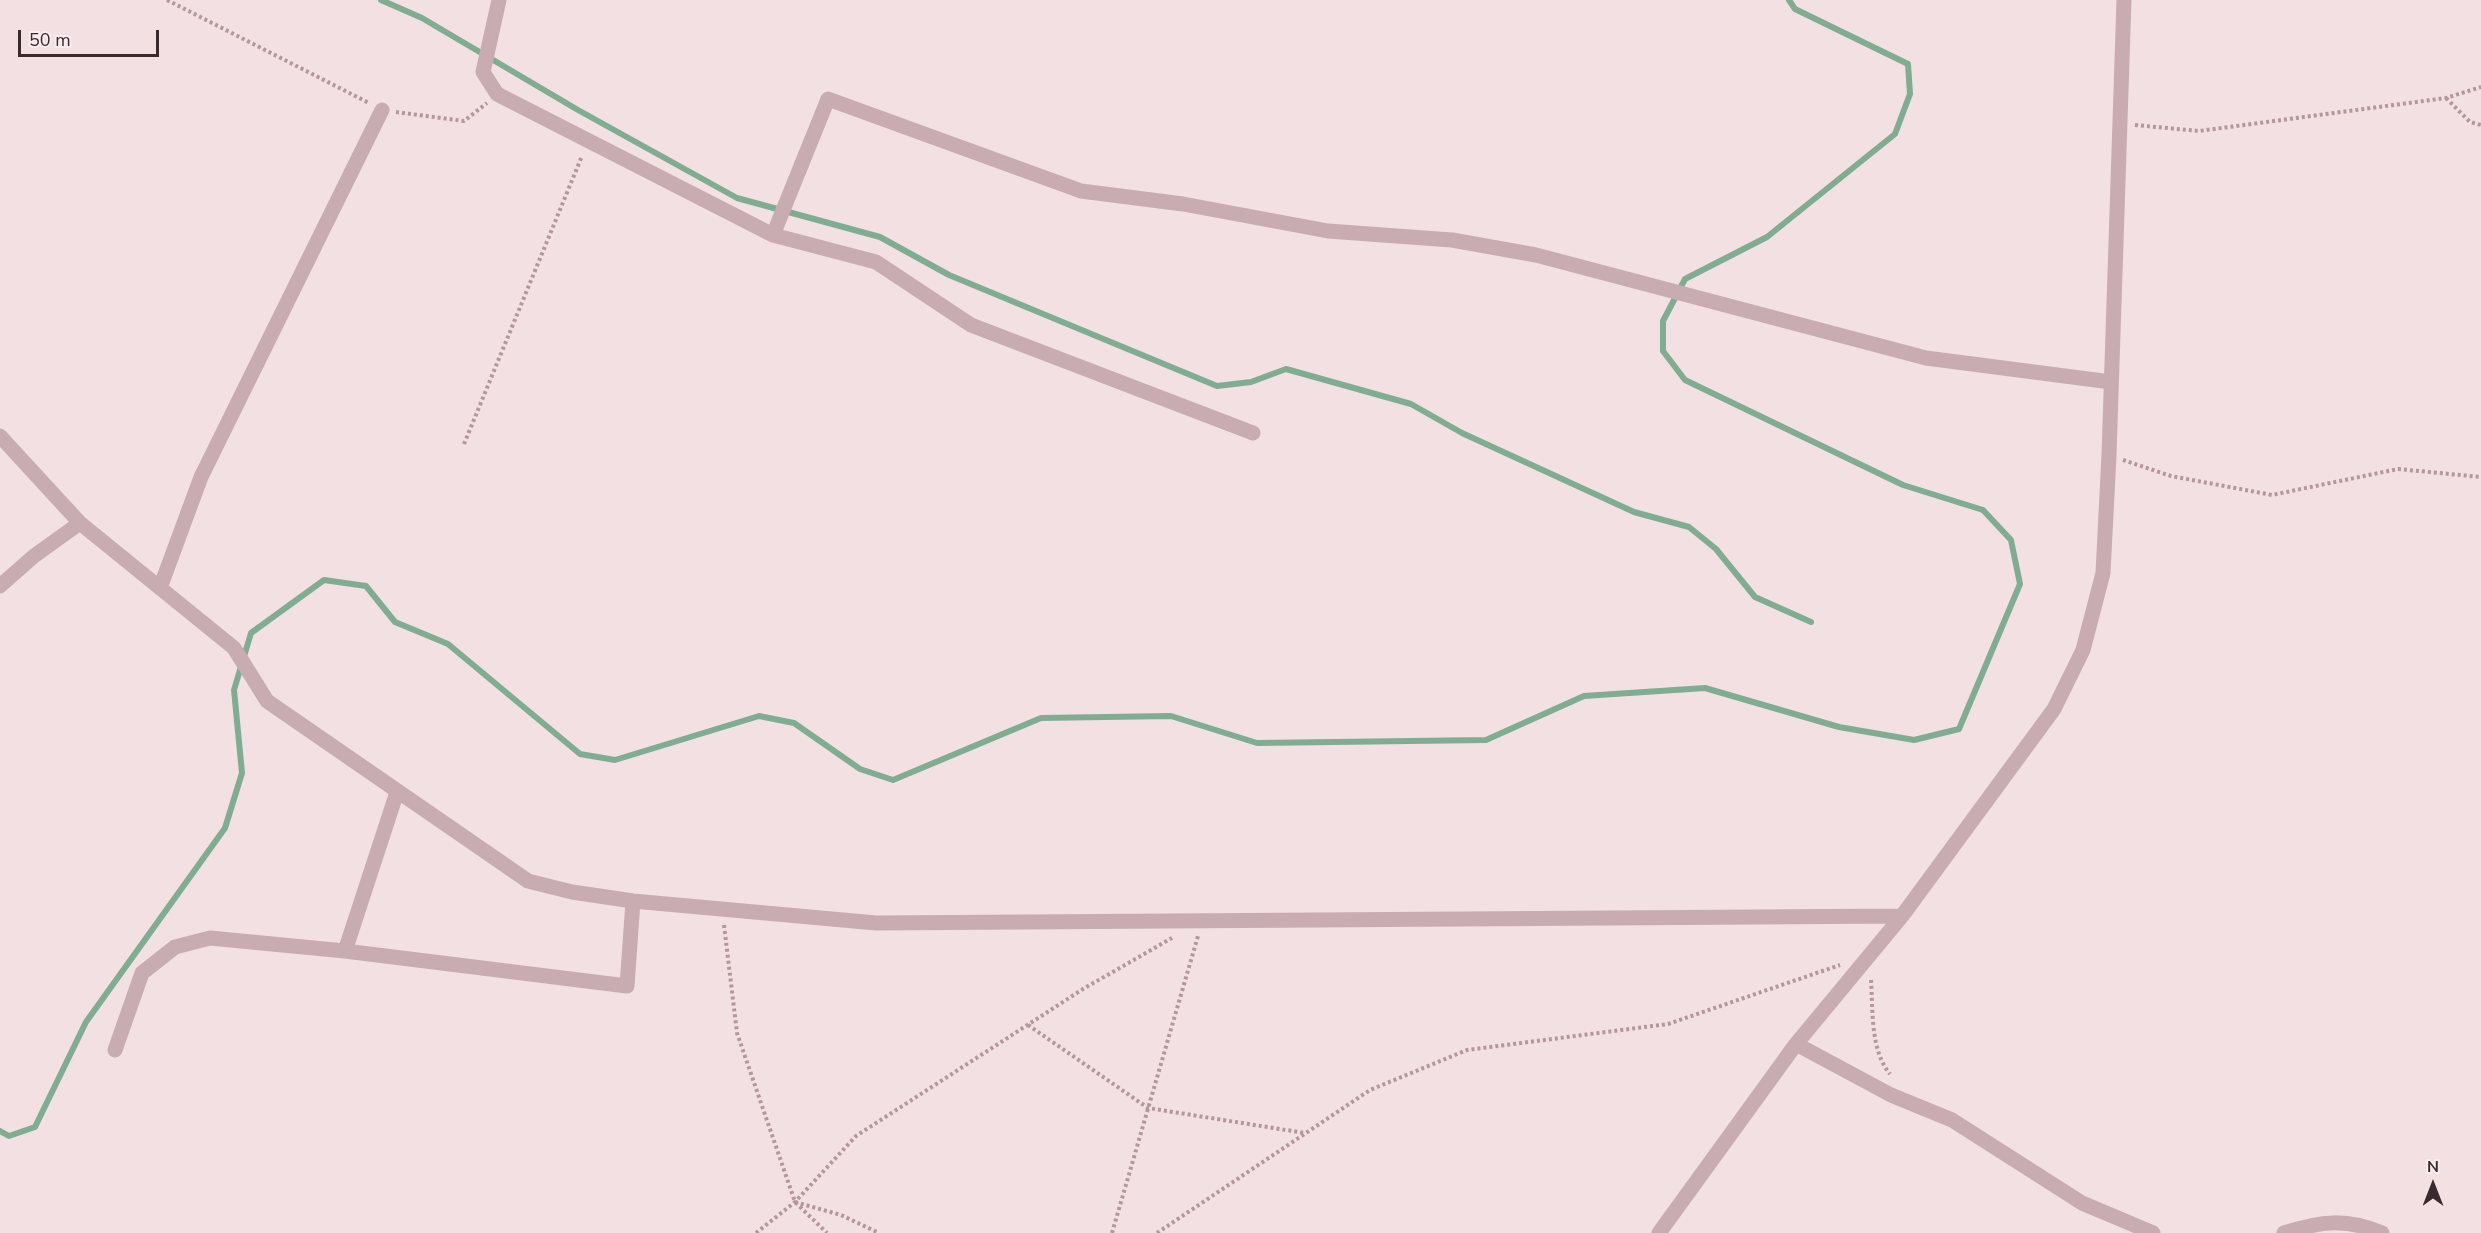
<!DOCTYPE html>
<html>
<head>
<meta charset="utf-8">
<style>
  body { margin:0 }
  #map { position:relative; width:2481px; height:1233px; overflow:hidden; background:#f2e0e2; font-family:"Nunito Sans",sans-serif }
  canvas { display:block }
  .north { position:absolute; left:2403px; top:1155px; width:60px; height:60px; -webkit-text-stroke:4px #f9ecee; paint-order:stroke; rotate:0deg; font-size:16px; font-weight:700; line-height:24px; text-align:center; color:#382a2f }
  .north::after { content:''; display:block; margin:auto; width:21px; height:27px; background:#382a2f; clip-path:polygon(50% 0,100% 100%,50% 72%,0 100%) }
  .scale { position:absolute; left:18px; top:30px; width:141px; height:27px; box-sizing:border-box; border:3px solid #382a2f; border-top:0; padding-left:8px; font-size:18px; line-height:21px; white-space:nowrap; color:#382a2f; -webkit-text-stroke:4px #f9ecee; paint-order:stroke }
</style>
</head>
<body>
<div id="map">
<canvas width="2481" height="1233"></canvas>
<div class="north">N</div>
<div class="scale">50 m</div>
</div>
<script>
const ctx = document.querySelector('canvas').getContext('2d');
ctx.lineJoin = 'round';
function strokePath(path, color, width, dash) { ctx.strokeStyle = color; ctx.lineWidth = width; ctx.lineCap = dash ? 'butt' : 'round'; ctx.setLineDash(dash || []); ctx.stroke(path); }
strokePath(new Path2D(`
  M 381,0 L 422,18 L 578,110 L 737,198 L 880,237 L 949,275 L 1217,386 L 1251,382 L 1286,369 L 1411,404 L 1462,433 L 1634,512 L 1689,527 L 1716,549 L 1755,597 L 1811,622
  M 0,1131 L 9,1136 L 35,1127 L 86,1022 L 225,828 L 242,773 L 234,690 L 251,633 L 324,580 L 366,586 L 395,622 L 448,644 L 580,754 L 615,760 L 759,716 L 794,723 L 860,769 L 893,780 L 1041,718 L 1171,716 L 1257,743 L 1486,740 L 1584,696 L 1705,688 L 1839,727 L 1914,740 L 1959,729 L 2020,584 L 2011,540 L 1983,510 L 1903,485 L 1685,380 L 1663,351 L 1663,321 L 1685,279 L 1767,237 L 1895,134 L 1910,94 L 1908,64 L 1795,9 L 1789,0`), '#80ad92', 6);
strokePath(new Path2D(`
  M 167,0 L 369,103
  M 2446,98 L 2470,122 L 2481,125
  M 396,112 L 464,121 L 487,103
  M 2135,125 L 2199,131 L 2446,98 L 2481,87
  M 464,444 L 582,156
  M 2123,460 L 2171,476 L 2272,495 L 2398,469 L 2481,477
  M 724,925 L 737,1033 L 795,1202 L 827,1233
  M 1871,980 C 1873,1009 1870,1050 1890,1074
  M 1028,1025 L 1148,1108 L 1305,1133
  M 795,1202 L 841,1215 L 879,1233
  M 756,1233 L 795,1202 L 856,1136 L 1083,989 L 1172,938
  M 1112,1233 L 1198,936
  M 1157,1233 L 1370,1090 L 1467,1050 L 1668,1024 L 1840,965`), '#b5969d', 4, [3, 3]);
strokePath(new Path2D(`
  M 499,0 L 483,72 L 497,94 L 773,235 L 876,262 L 971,325 L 1253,433
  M 773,235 L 828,99 L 1081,191 L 1183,204 L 1328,231 L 1452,240 L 1536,255 L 1926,358 L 2111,382
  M 0,436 L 80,523 L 234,648 L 267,701 L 528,881 L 572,892 L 633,901 L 876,923 L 1902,916
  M 0,586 L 34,556 L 80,523
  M 160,588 L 201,477 L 382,110
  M 345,951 L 397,792
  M 1796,1044 L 1891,1095 L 1952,1120 L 2082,1203 L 2153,1233
  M 115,1050 L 142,973 L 175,947 L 210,938 L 345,951 L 627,986 L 633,901
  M 1659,1233 L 1796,1044 L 1902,916 L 2054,709 L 2083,650 L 2103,573 L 2109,455 L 2124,0
  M 2284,1233 C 2321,1221 2346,1218 2382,1233`), '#c9acb2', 15);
</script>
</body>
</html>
